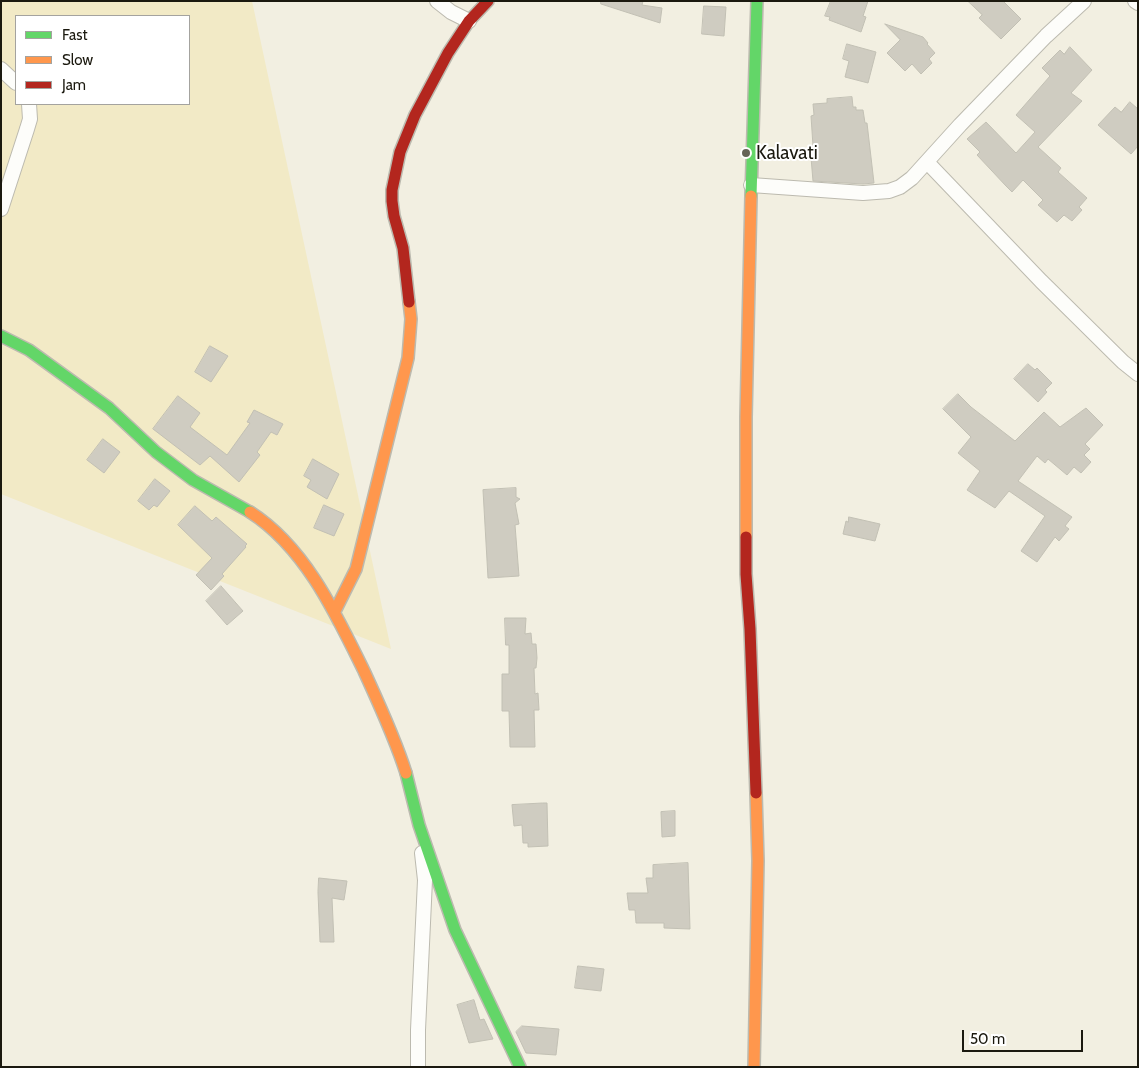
<!DOCTYPE html>
<html>
<head>
<meta charset="utf-8">
<style>
  body { margin:0 }
  #map { position:relative; width:1139px; height:1068px; overflow:hidden; background:#f2efe1; font-family:Cabin,sans-serif }
  canvas { display:block }
  .frame { position:absolute; inset:0; border:2px solid #1b190f; pointer-events:none }
  .legend { position:absolute; left:15px; top:15px; width:175px; height:90px; box-sizing:border-box; background:#fff; border:1px solid #a4a39f; margin:0; padding:6px 9px; list-style:none; font-size:15px; color:#1b190f }
  .legend li { display:flex; align-items:center; gap:10px; height:25px }
  .legend b { width:25px; border:1px solid #a4a39f }
  .scale { position:absolute; left:962px; top:1030px; width:121px; height:22px; box-sizing:border-box; border:2px solid #1b190f; border-top:0; padding-left:6px; font-size:15px; line-height:18px; white-space:nowrap; color:#1b190f; -webkit-text-stroke:4px #fff; paint-order:stroke }
</style>
</head>
<body>
<div id="map">
<canvas width="1139" height="1068"></canvas>
<div class="frame"></div>
<ul class="legend">
<li><b style="height:6px;background:#63d668"></b>Fast</li>
<li><b style="height:6px;background:#ff974d"></b>Slow</li>
<li><b style="height:6px;background:#b3261e"></b>Jam</li>
</ul>
<div class="scale">50 m</div>
</div>
<script>
const ctx = document.querySelector('canvas').getContext('2d');
ctx.lineJoin = 'round';
function fillPath(path, color) { ctx.fillStyle = color; ctx.fill(path, 'evenodd'); }
function strokePath(path, color, width, dash) { ctx.strokeStyle = color; ctx.lineWidth = width; ctx.lineCap = dash ? 'butt' : 'round'; ctx.setLineDash(dash || []); ctx.stroke(path); }
function write(font, color, halo, rows, align = 'center') {
  ctx.font = font + ' Cabin,sans-serif'; ctx.lineWidth = 4; ctx.setLineDash([]); ctx.textBaseline = 'middle'; ctx.strokeStyle = halo; ctx.fillStyle = color; for (const [text, x, y, turn = 0] of rows) {
    ctx.save(); ctx.translate(x, y); ctx.rotate((+turn || 0) * Math.PI / 180); ctx.textAlign = isNaN(turn) ? turn : align; if (halo) ctx.strokeText(text, 0, 0); ctx.fillText(text, 0, 0); ctx.restore();
  }
}
fillPath(new Path2D(`
  M 1,1 L 252,1 L 391,649 L 1,494 ZM 16,16 L 189,16 L 189,104 L 16,104 Z`), '#f2eac6');
const building = new Path2D(`
  M 601,1 L 643,1 L 642,5 L 662,8 L 660,23 L 601,4 Z
  M 831,1 L 868,1 L 863,16 L 866,17 L 861,32 L 829,20 L 830,17 L 825,16 Z
  M 968,1 L 1003,1 L 1021,19 L 1001,39 L 979,18 L 982,15 Z
  M 704,6 L 726,7 L 724,36 L 702,34 Z
  M 885,24 L 923,37 L 928,43 L 927,44 L 935,53 L 929,59 L 932,63 L 921,74 L 912,64 L 905,71 L 887,53 L 900,40 Z
  M 847,44 L 876,52 L 868,83 L 845,77 L 849,61 L 843,59 Z
  M 1070,47 L 1092,70 L 1071,93 L 1082,101 L 1038,147 L 1061,168 L 1058,172 L 1087,198 L 1079,207 L 1082,210 L 1072,221 L 1064,215 L 1057,222 L 1038,205 L 1043,200 L 1023,180 L 1012,192 L 1006,186 L 977,155 L 980,152 L 967,139 L 986,122 L 1016,153 L 1035,132 L 1016,115 L 1050,76 L 1042,68 L 1060,50 L 1064,54 Z
  M 852,97 L 853,107 L 856,107 L 856,110 L 863,110 L 865,123 L 867,123 L 874,183 L 863,184 L 813,181 L 810,146 L 813,146 L 811,116 L 814,115 L 813,104 L 827,103 L 827,99 Z
  M 1130,102 L 1138,109 L 1138,146 L 1131,154 L 1098,125 L 1115,107 L 1121,112 Z
  M 210,346 L 228,356 L 211,382 L 195,372 Z
  M 1028,364 L 1035,370 L 1037,368 L 1052,383 L 1045,390 L 1047,392 L 1038,402 L 1014,379 Z
  M 958,394 L 971,407 L 1015,441 L 1044,412 L 1060,427 L 1086,408 L 1103,425 L 1085,444 L 1090,449 L 1084,455 L 1091,462 L 1081,473 L 1074,467 L 1067,475 L 1048,459 L 1045,463 L 1037,456 L 1018,481 L 1072,517 L 1065,526 L 1069,529 L 1059,541 L 1055,537 L 1037,562 L 1021,551 L 1045,516 L 1009,491 L 995,508 L 967,490 L 980,471 L 958,453 L 971,437 L 943,409 Z
  M 178,396 L 200,413 L 190,427 L 227,455 L 250,423 L 247,422 L 254,410 L 283,424 L 277,435 L 271,432 L 257,452 L 260,455 L 239,482 L 210,456 L 200,465 L 153,429 Z
  M 103,439 L 120,452 L 104,473 L 87,460 Z
  M 313,459 L 339,474 L 327,499 L 307,487 L 311,480 L 304,476 Z
  M 155,479 L 170,491 L 157,507 L 154,505 L 149,510 L 138,501 Z
  M 516,488 L 516,497 L 520,499 L 515,503 L 519,524 L 515,525 L 519,576 L 488,578 L 483,490 Z
  M 324,505 L 344,514 L 334,536 L 314,528 Z
  M 195,506 L 212,521 L 216,517 L 247,544 L 245,546 L 246,547 L 222,574 L 224,576 L 211,590 L 196,575 L 212,558 L 178,525 Z
  M 849,517 L 880,524 L 875,541 L 843,534 L 846,521 L 848,522 Z
  M 221,586 L 243,611 L 227,625 L 206,601 Z
  M 505,618 L 526,618 L 525,634 L 531,633 L 532,644 L 536,644 L 537,658 L 536,668 L 534,668 L 535,694 L 538,693 L 539,710 L 534,710 L 535,747 L 510,747 L 509,711 L 502,711 L 502,674 L 509,674 L 509,645 L 506,645 Z
  M 543,803 L 547,803 L 548,846 L 528,847 L 528,843 L 523,843 L 522,825 L 514,826 L 512,805 Z
  M 675,811 L 675,836 L 662,837 L 661,812 Z
  M 688,863 L 690,929 L 664,928 L 664,923 L 636,923 L 635,910 L 629,910 L 627,893 L 648,893 L 646,878 L 653,878 L 653,865 Z
  M 319,878 L 347,881 L 344,900 L 332,898 L 334,942 L 320,942 L 318,892 Z
  M 578,966 L 604,969 L 601,991 L 575,988 Z
  M 474,1000 L 480,1020 L 484,1019 L 493,1039 L 469,1043 L 457,1005 Z
  M 522,1026 L 559,1029 L 556,1055 L 526,1053 L 516,1032 Z`);
fillPath(building, '#cfccc1');
strokePath(building, '#c2c0b4', 1);
const street = new Path2D(`
  M 437,1 L 451,12 L 469,21
  M 1135,1 L 1138,3
  M 1,69 L 16,83
  M 927,162 L 1041,281 L 1123,362 L 1138,374
  M 751,185 L 863,193 L 889,191 L 900,187 L 912,178 L 960,125 L 1046,36 L 1084,1
  M 1,209 L 27,129 L 30,119 L 29,104
  M 418,1067 L 418,1030 L 425,880 L 422,853`);
const fast = new Path2D(`
  M 751,196 L 757,1
  M 1,336 L 29,350 L 109,408 L 156,452 L 193,480 L 250,512
  M 406,773 L 419,825 L 455,930 L 520,1067`);
const slow = new Path2D(`
  M 250,512 C 305,547 336,614 364,671 C 379,704 395,738 406,773
  M 746,537 L 746,417 L 751,196
  M 335,611 L 356,569 L 408,358 L 411,319 L 409,302
  M 754,1067 L 758,861 L 756,793`);
const jam = new Path2D(`
  M 409,302 L 403,248 L 394,216 L 392,201 L 392,190 L 400,152 L 415,115 L 448,53 L 469,21 L 488,1
  M 746,537 L 746,574 L 750,629 L 756,793`);
strokePath(street, '#bcbaaf', 16);
strokePath(fast, '#bcbaaf', 14);
strokePath(slow, '#bcbaaf', 14);
strokePath(jam, '#bcbaaf', 14);
strokePath(street, '#fdfdfa', 14);
strokePath(fast, '#63d668', 11);
strokePath(slow, '#ff974d', 11);
strokePath(jam, '#b3261e', 11);
for (const [x, y, r, color] of [
  [746,153,5,"#666458"]
]) { const dot = new Path2D(); dot.arc(x, y, r, 0, 2 * Math.PI); ctx.fillStyle = color; ctx.fill(dot); strokePath(dot, '#fff', 2); }
write('19px', '#1b190f', '#fff', [
  ["Kalavati",756,153]
], 'left');
</script>
</body>
</html>
